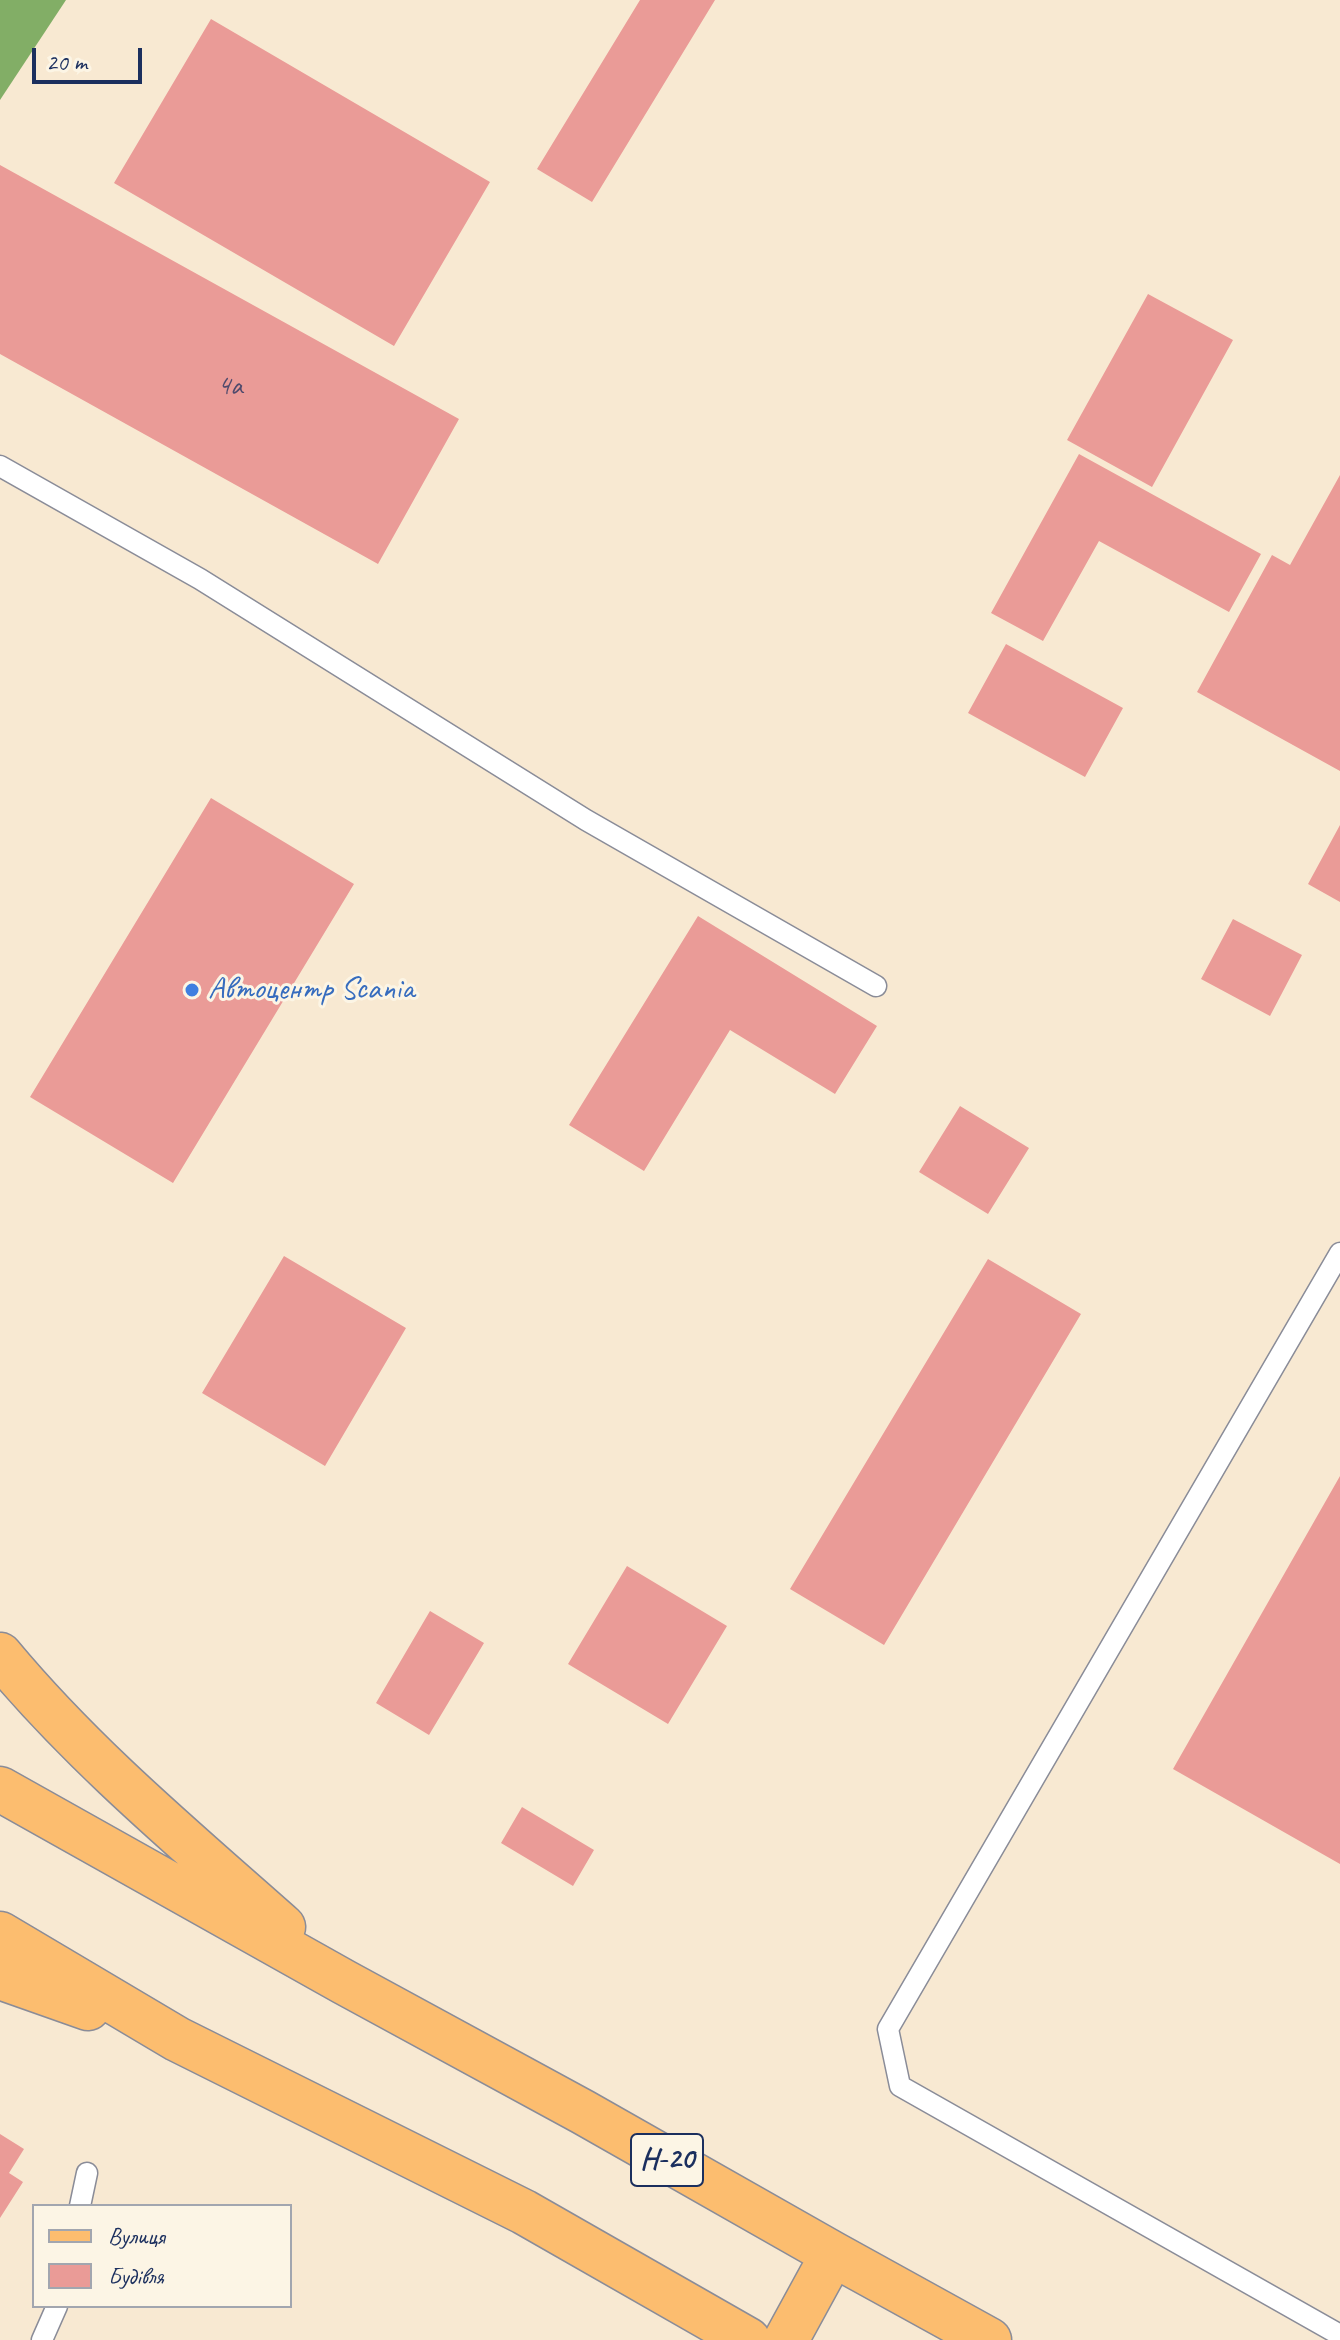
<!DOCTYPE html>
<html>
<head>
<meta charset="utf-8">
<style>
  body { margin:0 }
  #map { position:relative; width:1340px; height:2340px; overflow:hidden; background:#f8e9d2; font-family:Caveat,sans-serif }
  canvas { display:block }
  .legend { position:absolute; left:32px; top:2204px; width:260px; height:104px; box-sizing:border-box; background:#fcf5e5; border:2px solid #a2a6af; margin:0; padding:10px 14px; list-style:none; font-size:24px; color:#1b2f5e }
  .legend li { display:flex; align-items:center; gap:16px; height:40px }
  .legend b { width:40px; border:2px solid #a2a6af }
  .scale { position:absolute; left:32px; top:48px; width:110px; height:36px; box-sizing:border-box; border:4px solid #1b2f5e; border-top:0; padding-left:10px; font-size:24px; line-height:28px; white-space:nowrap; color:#1b2f5e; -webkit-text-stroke:6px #fcf5e5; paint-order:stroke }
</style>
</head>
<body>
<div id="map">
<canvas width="1340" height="2340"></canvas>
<ul class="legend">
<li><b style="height:10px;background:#fcbd6f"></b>Вулиця</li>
<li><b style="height:22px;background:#ea9b97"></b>Будівля</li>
</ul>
<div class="scale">20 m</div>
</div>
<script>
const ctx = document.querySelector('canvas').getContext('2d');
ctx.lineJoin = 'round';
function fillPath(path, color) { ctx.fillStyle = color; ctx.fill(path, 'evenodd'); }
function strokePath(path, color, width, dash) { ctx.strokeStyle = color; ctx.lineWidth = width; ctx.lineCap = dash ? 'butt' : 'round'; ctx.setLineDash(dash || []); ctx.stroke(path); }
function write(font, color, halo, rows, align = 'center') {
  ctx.font = font + ' Caveat,sans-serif'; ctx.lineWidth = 6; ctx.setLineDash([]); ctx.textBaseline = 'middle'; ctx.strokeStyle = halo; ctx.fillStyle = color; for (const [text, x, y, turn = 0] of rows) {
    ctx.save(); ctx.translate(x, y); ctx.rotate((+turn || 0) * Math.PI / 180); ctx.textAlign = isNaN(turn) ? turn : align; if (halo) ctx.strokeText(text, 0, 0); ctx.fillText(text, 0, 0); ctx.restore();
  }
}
fillPath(new Path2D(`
  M 0,0 L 66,0 L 0,100 Z`), '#82ae66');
fillPath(new Path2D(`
  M 640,0 L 715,0 L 592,202 L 537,169 Z
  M 211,19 L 490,182 L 394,346 L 114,183 Z
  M 0,165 L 459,419 L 378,564 L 0,354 Z
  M 1148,294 L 1233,340 L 1152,487 L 1067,440 Z
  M 1079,454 L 1261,554 L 1229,612 L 1099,541 L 1043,641 L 991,613 Z
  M 1340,475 L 1340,771 L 1197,692 L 1272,555 L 1290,565 Z
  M 1006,644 L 1123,708 L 1085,777 L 968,713 Z
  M 211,798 L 354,884 L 173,1183 L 30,1097 Z
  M 1340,825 L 1340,902 L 1308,884 Z
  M 698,916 L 877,1026 L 835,1094 L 730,1030 L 644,1171 L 569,1125 Z
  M 1233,919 L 1302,955 L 1270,1016 L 1201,979 Z
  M 960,1106 L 1029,1148 L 988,1214 L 919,1172 Z
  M 284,1256 L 406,1328 L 325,1466 L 202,1393 Z
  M 988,1259 L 1081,1314 L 884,1645 L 790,1589 Z
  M 1340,1476 L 1340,1864 L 1173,1769 Z
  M 627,1566 L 727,1626 L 668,1724 L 568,1664 Z
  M 430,1611 L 484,1643 L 429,1735 L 376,1703 Z
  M 522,1807 L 594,1850 L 573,1886 L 501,1843 Z
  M 0,2134 L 24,2149 L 9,2173 L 23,2182 L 0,2218 Z`), '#ea9b97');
const service = new Path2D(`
  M 0,466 L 200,579 L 586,820 L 876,986
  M 1340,1253 L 888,2029 L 900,2086 L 1340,2335
  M 80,2206 L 87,2173
  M 42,2340 L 57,2306`);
const primary = new Path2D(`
  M 0,1655 C 84,1756 185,1840 283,1927
  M 0,1789 L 344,1982 L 583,2112 L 833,2254 L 989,2340
  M 0,1934 L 177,2039 L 524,2212 L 748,2340
  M 0,1977 L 88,2008
  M 786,2340 L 833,2254`);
strokePath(service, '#8a8c98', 23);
strokePath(primary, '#8a8c98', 47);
strokePath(service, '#fff', 20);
strokePath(primary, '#fcbd6f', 44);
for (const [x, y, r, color] of [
  [192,990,8,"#3f7fe0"]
]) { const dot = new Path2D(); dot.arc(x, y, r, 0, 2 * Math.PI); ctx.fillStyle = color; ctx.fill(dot); strokePath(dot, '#fcf5e5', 3); }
write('28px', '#4f4a6c', null, [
  ["4а",230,387]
]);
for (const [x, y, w] of [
  [667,2160,72]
]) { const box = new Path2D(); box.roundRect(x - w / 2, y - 26, w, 52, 6); ctx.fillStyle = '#fcf5e5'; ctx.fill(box); strokePath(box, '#1b2f5e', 2); }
write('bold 30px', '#1b2f5e', null, [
  ["Н-20",667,2160]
]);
write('32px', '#366cbe', '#fcf5e5', [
  ["Автоцентр Scania",208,990]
], 'left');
</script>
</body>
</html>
